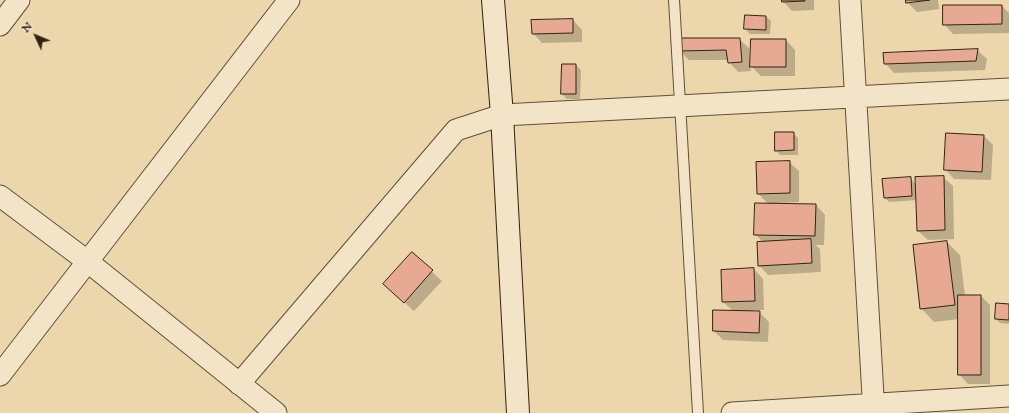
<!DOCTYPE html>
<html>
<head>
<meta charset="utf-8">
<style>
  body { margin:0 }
  #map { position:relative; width:1009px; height:413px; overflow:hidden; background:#ecd6ab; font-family:"IM FELL English",serif }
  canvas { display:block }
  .north { position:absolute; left:16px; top:16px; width:40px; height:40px; -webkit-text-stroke:3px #f3e4c8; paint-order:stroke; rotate:314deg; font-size:11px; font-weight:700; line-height:16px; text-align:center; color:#312313 }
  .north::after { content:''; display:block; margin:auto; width:14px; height:18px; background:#312313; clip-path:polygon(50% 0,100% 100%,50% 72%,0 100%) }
</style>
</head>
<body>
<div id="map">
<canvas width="1009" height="413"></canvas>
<div class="north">N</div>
</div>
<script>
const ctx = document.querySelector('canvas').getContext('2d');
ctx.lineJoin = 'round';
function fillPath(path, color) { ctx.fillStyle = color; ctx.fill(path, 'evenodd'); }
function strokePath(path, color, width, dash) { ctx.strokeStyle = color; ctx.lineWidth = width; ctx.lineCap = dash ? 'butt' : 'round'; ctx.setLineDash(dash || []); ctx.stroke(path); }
fillPath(new Path2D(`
  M 783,0 L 814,0 L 814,10 L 792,11 L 783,1 Z
  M 907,0 L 938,0 L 939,9 L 917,12 L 907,2 Z
  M 1002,6 L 1009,13 L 1009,33 L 953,34 L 944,24 Z
  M 766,17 L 771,21 L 770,34 L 750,34 L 745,29 Z
  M 573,20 L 582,30 L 582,42 L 542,43 L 533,33 Z
  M 739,39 L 749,48 L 750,63 L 752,63 L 786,40 L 795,50 L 795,76 L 761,76 L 750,65 L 751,71 L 738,72 L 729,62 L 729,60 L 689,60 L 680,51 Z
  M 977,50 L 987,59 L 985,70 L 894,73 L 885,63 Z
  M 576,65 L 581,70 L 580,99 L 567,99 L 562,94 Z
  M 793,133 L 798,138 L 798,155 L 780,155 L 776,150 Z
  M 984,136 L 993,145 L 991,180 L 954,179 L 945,169 Z
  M 789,162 L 799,171 L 799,202 L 777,203 L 777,204 L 816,205 L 825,215 L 824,245 L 815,245 L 820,249 L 821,272 L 768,275 L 759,265 L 763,242 L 755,234 L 768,204 L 758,193 Z
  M 943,177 L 953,186 L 954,239 L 928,240 L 918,231 L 917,200 L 889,202 L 885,198 L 910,178 L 917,185 Z
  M 947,242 L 960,255 L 965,296 L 981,296 L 990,305 L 990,384 L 968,384 L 959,374 L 959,319 L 934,322 L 921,308 Z
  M 412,253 L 442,281 L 414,311 L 394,293 Z
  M 754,269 L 763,279 L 764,310 L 753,310 L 753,312 L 759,312 L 769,322 L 768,342 L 723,340 L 714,331 L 733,311 L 723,302 Z
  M 1009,305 L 1009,324 L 1000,323 L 996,319 Z`), '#0003');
const building = new Path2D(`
  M 782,0 L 805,0 L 805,1 L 782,2 Z
  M 906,0 L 930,0 L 906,3 Z
  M 943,5 L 1002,5 L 1002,24 L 943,25 Z
  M 745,15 L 766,16 L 766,30 L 744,29 Z
  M 573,19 L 573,33 L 532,34 L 531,20 Z
  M 679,38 L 740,38 L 742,62 L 728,63 L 726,50 L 679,51 Z
  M 751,39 L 786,39 L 786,67 L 750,67 Z
  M 978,49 L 976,61 L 884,64 L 883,53 Z
  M 562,64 L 576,64 L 576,94 L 561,94 Z
  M 775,132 L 794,132 L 794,150 L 775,151 Z
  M 946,133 L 984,135 L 982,172 L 944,170 Z
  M 790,161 L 790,193 L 757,194 L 756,162 Z
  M 944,176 L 945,230 L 917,231 L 915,177 Z
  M 911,177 L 912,196 L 884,198 L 882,179 Z
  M 755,203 L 816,204 L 815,236 L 754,235 Z
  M 811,239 L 812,263 L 758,266 L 757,242 Z
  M 947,241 L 955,305 L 920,309 L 913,245 Z
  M 412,252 L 433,270 L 404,303 L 383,284 Z
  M 754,268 L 755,301 L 722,302 L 721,270 Z
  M 958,295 L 981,295 L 981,375 L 958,375 Z
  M 996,303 L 1009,304 L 1009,320 L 995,319 Z
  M 713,310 L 760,311 L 759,333 L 713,331 Z`);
fillPath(building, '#e8a993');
strokePath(building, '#312313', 1);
const lane = new Path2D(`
  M 674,0 L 698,413`);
const street = new Path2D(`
  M 850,0 L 874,413
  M 0,25 L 19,0
  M 0,196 L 87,261 L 276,413
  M 0,375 L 289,0
  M 239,384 L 456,130 L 502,115 L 1009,89
  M 732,413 L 1009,396`);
const secondary = new Path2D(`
  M 493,0 L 502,115 L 518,413`);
strokePath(lane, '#605039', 12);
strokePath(street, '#605039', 23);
strokePath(secondary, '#312313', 24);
strokePath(lane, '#f3e4c8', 10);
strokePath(street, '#f3e4c8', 21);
strokePath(secondary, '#f3e4c8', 22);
</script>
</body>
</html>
